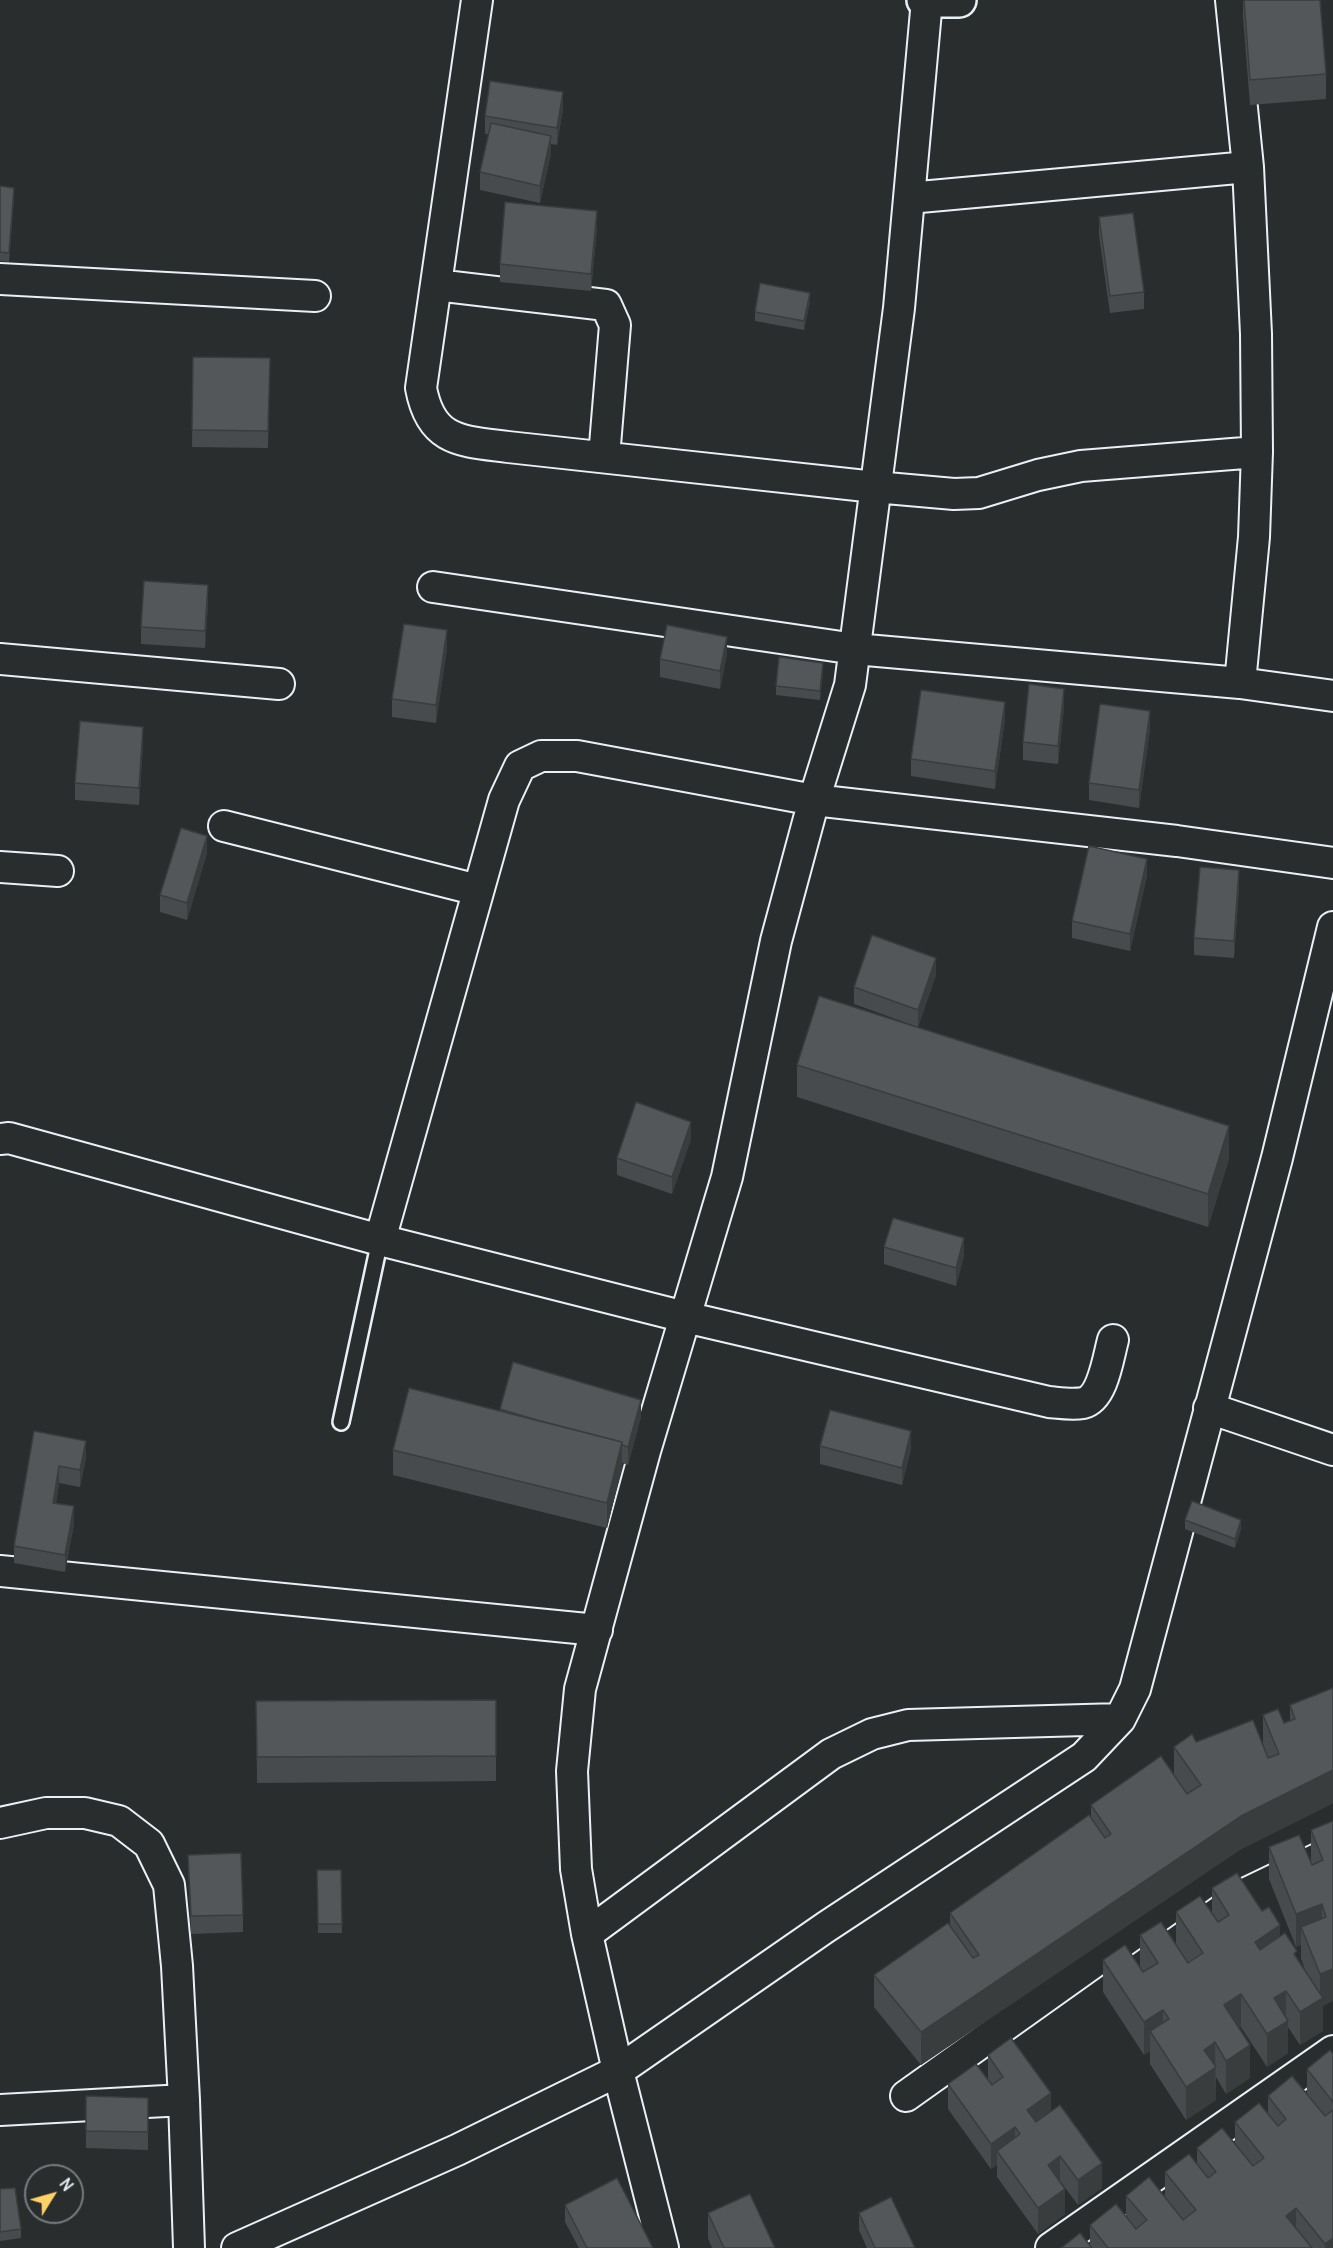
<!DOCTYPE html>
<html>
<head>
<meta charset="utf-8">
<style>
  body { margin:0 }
  #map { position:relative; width:1333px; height:2248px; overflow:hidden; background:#2a2d2e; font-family:Delius,sans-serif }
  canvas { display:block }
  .north { position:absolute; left:24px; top:2164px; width:60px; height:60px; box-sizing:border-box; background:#2a2d2e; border:2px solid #767b7f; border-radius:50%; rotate:53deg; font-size:16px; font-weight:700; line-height:24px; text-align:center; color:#e8f1f8 }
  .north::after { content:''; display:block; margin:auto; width:21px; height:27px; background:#ffd166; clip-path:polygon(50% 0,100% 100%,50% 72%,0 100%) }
</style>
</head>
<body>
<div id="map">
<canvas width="1333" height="2248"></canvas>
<div class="north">N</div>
</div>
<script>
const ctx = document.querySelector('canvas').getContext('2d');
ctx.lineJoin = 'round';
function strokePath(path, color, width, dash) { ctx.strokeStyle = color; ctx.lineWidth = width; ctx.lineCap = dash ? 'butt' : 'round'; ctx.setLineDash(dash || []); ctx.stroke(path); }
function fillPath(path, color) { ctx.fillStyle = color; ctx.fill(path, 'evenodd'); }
const service = new Path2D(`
  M 341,1422 L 380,1240`);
const minor = new Path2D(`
  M 477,0 L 421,388 C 431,442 461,441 508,447 L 875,487 L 954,494 L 979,493 L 1038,475 L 1081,466 L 1257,452
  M 1231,0 L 1248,167 L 1256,334 L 1257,452 L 1254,537 L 1240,683
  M 909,198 L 1248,167
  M 0,279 L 315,296
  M 436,285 L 606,305 L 615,325 L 604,457
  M 433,587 L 855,649 L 1240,683 L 1333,696
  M 0,659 L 279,684
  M 224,826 L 478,890
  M 0,867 L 58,871
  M 0,1139 L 9,1138 L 380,1240 L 685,1317 L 1049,1402 C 1060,1403 1072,1405 1083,1403 C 1103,1398 1108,1358 1113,1340
  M 380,1240 L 504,800 L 520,766 L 541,756 L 577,756 L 814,800 L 1177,841 L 1333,863
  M 1209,1408 L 1333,1450
  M 0,1571 L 597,1630
  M 0,1823 L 46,1813 L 85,1813 L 119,1821 L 149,1844 L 169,1885 L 177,1966 L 184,2100 L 189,2248
  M 587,1934 L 831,1754 L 872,1734 L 908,1725 L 1120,1719
  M 906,2096 L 1229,1866 L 1333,1816
  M 0,2110 L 184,2100
  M 237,2248 L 457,2150 L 618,2071 L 826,1927 L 1084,1757 L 1120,1719 L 1135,1689 L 1277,1158 L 1333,927
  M 663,2248 L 618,2071 L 587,1934 L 576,1869 L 572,1771 L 580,1689 L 645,1451 L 727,1177 L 776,941 L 814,800 L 850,685 L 899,308 L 927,0
  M 1051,2248 L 1333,2051`);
const tertiary = new Path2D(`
  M 924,0 L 959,0`);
strokePath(service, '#e8f1f8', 20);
strokePath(minor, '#e8f1f8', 34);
strokePath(tertiary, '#e8f1f8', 38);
strokePath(service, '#2a2d2e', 15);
strokePath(minor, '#2a2d2e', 30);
strokePath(tertiary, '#2a2d2e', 33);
fillPath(new Path2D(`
  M 1243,0 L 1320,0 L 1326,74 L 1326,99 L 1250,105 L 1243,17 Z
  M 563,109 L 557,145 L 551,144 L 551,154 L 540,203 L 480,190 L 480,172 L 489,134 L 485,134 L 485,116 Z
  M 0,186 L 14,196 L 9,262 L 0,261 Z
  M 1099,217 L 1144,292 L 1144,309 L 1110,313 L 1099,235 Z
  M 597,228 L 591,291 L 500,282 L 500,264 Z
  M 810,302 L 804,330 L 755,321 L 755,312 Z
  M 193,357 L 270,358 L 268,448 L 192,447 Z
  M 208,603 L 205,648 L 141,644 L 141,627 Z
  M 447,648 L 436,723 L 392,717 L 392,699 Z
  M 727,654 L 720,689 L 660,677 L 660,659 Z
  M 823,671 L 820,700 L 776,695 L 776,686 Z
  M 1064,707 L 1058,764 L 1023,760 L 1023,742 Z
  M 1005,719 L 995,789 L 911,776 L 911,759 Z
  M 1150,729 L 1139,808 L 1089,800 L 1089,783 Z
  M 143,744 L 139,805 L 75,800 L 75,783 Z
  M 207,853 L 187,920 L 160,912 L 160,895 Z
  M 1147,876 L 1130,951 L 1072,938 L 1072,921 Z
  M 1239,888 L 1234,958 L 1194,955 L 1194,938 Z
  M 936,975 L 918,1027 L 854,1004 L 854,987 Z
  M 797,1065 L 1229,1159 L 1208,1227 L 797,1097 Z
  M 691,1139 L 672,1194 L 617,1175 L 617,1158 Z
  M 884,1247 L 964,1256 L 956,1286 L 884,1264 Z
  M 500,1409 L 641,1417 L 628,1465 L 622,1463 L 622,1467 L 607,1528 L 393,1475 L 393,1450 L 500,1411 Z
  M 34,1431 L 86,1458 L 80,1487 L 59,1483 L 56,1503 L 74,1524 L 65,1572 L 14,1563 L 14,1546 Z
  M 820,1446 L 911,1449 L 902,1485 L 820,1464 Z
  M 1185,1520 L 1241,1529 L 1235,1548 L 1185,1529 Z
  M 1333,1688 L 1333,1803 L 1241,1849 L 921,2065 L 874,2007 L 874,1975 L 950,1925 L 950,1913 L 1091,1818 L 1091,1805 L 1174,1776 L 1174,1747 L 1196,1742 L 1263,1745 L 1263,1715 L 1284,1723 L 1290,1721 L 1290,1705 Z
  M 496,1700 L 496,1781 L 257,1783 L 256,1701 Z
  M 1333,1821 L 1323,2006 L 1323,2031 L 1300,2045 L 1288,2027 L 1288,2053 L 1267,2067 L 1241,2027 L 1239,2028 L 1250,2078 L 1226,2094 L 1216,2077 L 1216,2100 L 1186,2120 L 1150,2064 L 1150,2051 L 1144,2055 L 1103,1992 L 1103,1960 L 1143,1972 L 1140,1968 L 1140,1935 L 1176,1944 L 1176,1912 L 1212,1914 L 1212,1888 L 1262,1911 L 1297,1958 L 1306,1972 L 1301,1959 L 1301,1945 L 1296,1947 L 1269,1879 L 1269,1847 L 1311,1862 L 1311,1830 Z
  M 188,1855 L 243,1915 L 243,1932 L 191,1934 Z
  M 317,1870 L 341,1870 L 342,1933 L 318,1933 Z
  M 1333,2054 L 1333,2248 L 1061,2248 L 1090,2244 L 1090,2225 L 1126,2217 L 1126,2196 L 1165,2198 L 1165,2172 L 1197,2164 L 1197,2148 L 1235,2145 L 1235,2122 L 1268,2113 L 1268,2096 L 1307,2094 L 1307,2069 Z
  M 988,2055 L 1051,2111 L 1102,2188 L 1078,2205 L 1060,2181 L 1060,2182 L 1065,2214 L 1038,2234 L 997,2177 L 997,2165 L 991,2169 L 948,2109 L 948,2084 L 988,2080 Z
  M 86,2096 L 148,2098 L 148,2150 L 86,2148 Z
  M 0,2189 L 21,2229 L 21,2238 L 0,2241 Z
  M 565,2205 L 653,2248 L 579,2248 L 565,2222 Z
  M 708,2213 L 775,2248 L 712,2248 L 708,2238 Z
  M 859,2213 L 915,2248 L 867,2248 L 859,2230 Z`), '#474b4d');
fillPath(new Path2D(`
  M 563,92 L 563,109 L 557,145 L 557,128 Z
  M 551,136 L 551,154 L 540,203 L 540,186 Z
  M 14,188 L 14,196 L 9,262 L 9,253 Z
  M 597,211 L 597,228 L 591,291 L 591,274 Z
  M 810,293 L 810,302 L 804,330 L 804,321 Z
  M 208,585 L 208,603 L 205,648 L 205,631 Z
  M 447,630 L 447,648 L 436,723 L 436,705 Z
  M 727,637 L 727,654 L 720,689 L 720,671 Z
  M 823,663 L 823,671 L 820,700 L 820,691 Z
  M 1064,689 L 1064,707 L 1058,764 L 1058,746 Z
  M 1005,702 L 1005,719 L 995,789 L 995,771 Z
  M 1150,711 L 1150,729 L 1139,808 L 1139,790 Z
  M 143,727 L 143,744 L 139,805 L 139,788 Z
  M 207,836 L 207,853 L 187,920 L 187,903 Z
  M 1147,859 L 1147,876 L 1130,951 L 1130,934 Z
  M 1239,870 L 1239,888 L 1234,958 L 1234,941 Z
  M 936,958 L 936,975 L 918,1027 L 918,1010 Z
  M 691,1122 L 691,1139 L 672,1194 L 672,1177 Z
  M 1229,1126 L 1229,1159 L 1208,1227 L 1208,1194 Z
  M 964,1238 L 964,1256 L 956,1286 L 956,1268 Z
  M 641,1400 L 641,1417 L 628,1465 L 628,1447 Z
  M 911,1431 L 911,1449 L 902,1485 L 902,1468 Z
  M 86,1441 L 86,1458 L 80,1487 L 80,1470 Z
  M 622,1442 L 622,1467 L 607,1528 L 607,1503 Z
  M 59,1466 L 59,1483 L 53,1520 L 53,1503 Z
  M 74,1506 L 74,1524 L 65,1572 L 65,1555 Z
  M 1241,1520 L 1241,1529 L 1235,1548 L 1235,1539 Z
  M 1333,1770 L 1333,1803 L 1241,1849 L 921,2065 L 921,2032 L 1241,1816 Z
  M 1322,1904 L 1322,1937 L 1301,1927 L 1301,1945 L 1296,1947 L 1296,1914 Z
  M 1280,1925 L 1280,1958 L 1255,1974 L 1255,1942 Z
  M 1333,1969 L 1333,2001 L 1323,2006 L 1323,2031 L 1300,2045 L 1300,2012 L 1320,2000 L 1320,1974 Z
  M 1286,1991 L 1286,2022 L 1288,2021 L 1288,2053 L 1267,2067 L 1267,2034 L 1274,1998 Z
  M 1241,1994 L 1241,2027 L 1224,2038 L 1224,2005 Z
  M 1163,2010 L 1163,2042 L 1150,2031 L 1150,2051 L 1144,2055 L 1144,2022 Z
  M 1215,2042 L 1216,2100 L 1186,2120 L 1186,2087 L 1204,2050 Z
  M 1250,2045 L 1250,2078 L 1226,2094 L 1226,2061 Z
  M 1051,2093 L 1051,2118 L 1027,2136 L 1027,2110 Z
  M 1015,2127 L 1015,2152 L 997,2151 L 997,2165 L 991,2169 L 991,2144 Z
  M 1060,2156 L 1060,2181 L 1048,2191 L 1048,2165 Z
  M 1102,2163 L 1102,2188 L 1078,2205 L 1078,2180 Z
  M 1065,2189 L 1065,2214 L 1038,2234 L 1038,2208 Z
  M 1296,2208 L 1296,2241 L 1286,2216 Z
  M 1333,2238 L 1333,2248 L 1325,2248 L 1325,2244 Z`), '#3a3d3e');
const building = new Path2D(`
  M 1244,0 L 1320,0 L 1326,74 L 1250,80 Z
  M 490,81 L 563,92 L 557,128 L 485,116 Z
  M 491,123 L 551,136 L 540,186 L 480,172 Z
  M 0,186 L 14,188 L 9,253 L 0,252 Z
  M 505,202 L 597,211 L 591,274 L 500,264 Z
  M 1133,213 L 1144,292 L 1110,296 L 1099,217 Z
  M 760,283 L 810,293 L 804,321 L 755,312 Z
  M 193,357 L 270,358 L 268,431 L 192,430 Z
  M 144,581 L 208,585 L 205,631 L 141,627 Z
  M 404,624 L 447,630 L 436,705 L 392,699 Z
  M 667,625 L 727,637 L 720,671 L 660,659 Z
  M 779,657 L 823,663 L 820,691 L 776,686 Z
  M 1029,684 L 1064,689 L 1058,746 L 1023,742 Z
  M 921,690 L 1005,702 L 995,771 L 911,759 Z
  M 1100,704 L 1150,711 L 1139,790 L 1089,783 Z
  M 80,721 L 143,727 L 139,788 L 75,783 Z
  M 181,828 L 207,836 L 187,903 L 160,895 Z
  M 1089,846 L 1147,859 L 1130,934 L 1072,921 Z
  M 1200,867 L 1239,870 L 1234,941 L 1194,938 Z
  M 872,935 L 936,958 L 918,1010 L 854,987 Z
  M 819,996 L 1229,1126 L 1208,1194 L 797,1065 Z
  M 636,1102 L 691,1122 L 672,1177 L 617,1158 Z
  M 893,1218 L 964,1238 L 956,1268 L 884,1247 Z
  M 513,1362 L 641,1400 L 628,1447 L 622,1445 L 622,1442 L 537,1420 L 500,1409 Z
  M 409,1388 L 622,1442 L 607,1503 L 393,1450 Z
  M 830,1410 L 911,1431 L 902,1468 L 820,1446 Z
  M 34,1431 L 86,1441 L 80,1470 L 59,1466 L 53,1503 L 74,1506 L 65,1555 L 14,1546 Z
  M 1192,1501 L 1241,1520 L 1235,1539 L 1185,1520 Z
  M 1333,1688 L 1333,1770 L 1241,1816 L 921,2032 L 874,1975 L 948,1923 L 973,1958 L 979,1955 L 950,1913 L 1089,1815 L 1105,1838 L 1111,1834 L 1091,1805 L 1161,1756 L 1187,1794 L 1201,1785 L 1174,1747 L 1192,1734 L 1196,1742 L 1253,1720 L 1268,1758 L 1279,1754 L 1263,1715 L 1278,1709 L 1284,1723 L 1295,1719 L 1290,1705 Z
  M 496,1700 L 496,1756 L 257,1757 L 256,1701 Z
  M 1333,1821 L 1333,1969 L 1320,1974 L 1301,1927 L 1326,1917 L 1322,1904 L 1296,1914 L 1269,1847 L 1299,1835 L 1312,1865 L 1323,1860 L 1311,1830 Z
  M 241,1853 L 243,1915 L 191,1916 L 188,1855 Z
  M 317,1870 L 341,1870 L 342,1924 L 318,1924 Z
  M 1237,1873 L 1262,1911 L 1269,1907 L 1280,1925 L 1255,1942 L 1260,1950 L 1285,1933 L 1297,1951 L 1294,1954 L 1323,1998 L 1300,2012 L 1286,1991 L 1274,1998 L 1288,2021 L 1267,2034 L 1241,1994 L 1224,2005 L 1250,2045 L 1226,2061 L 1215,2042 L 1204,2050 L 1216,2067 L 1186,2087 L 1150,2031 L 1169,2019 L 1163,2010 L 1144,2022 L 1103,1960 L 1125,1945 L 1143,1972 L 1158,1963 L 1140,1935 L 1161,1922 L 1188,1963 L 1203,1953 L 1176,1912 L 1200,1896 L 1218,1922 L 1229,1915 L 1212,1888 Z
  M 1011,2038 L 1051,2093 L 1027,2110 L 1036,2122 L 1060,2105 L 1102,2163 L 1078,2180 L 1060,2156 L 1048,2165 L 1065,2189 L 1038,2208 L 997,2151 L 1020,2134 L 1015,2127 L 991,2144 L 948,2084 L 976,2064 L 992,2085 L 1003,2077 L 988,2055 Z
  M 1330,2050 L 1333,2054 L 1333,2102 L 1307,2069 Z
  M 1292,2076 L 1325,2116 L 1333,2110 L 1333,2238 L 1325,2244 L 1296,2208 L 1286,2216 L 1312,2248 L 1108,2248 L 1090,2225 L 1116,2204 L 1136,2229 L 1147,2220 L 1126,2196 L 1149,2177 L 1183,2220 L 1196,2210 L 1165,2172 L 1189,2154 L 1208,2178 L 1216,2172 L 1197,2148 L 1222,2128 L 1253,2166 L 1264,2158 L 1235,2122 L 1259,2103 L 1278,2126 L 1286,2119 L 1268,2096 Z
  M 86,2096 L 148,2098 L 148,2132 L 86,2131 Z
  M 617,2178 L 653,2248 L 587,2248 L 565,2205 Z
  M 15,2188 L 21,2229 L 0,2232 L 0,2189 Z
  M 750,2194 L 775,2248 L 724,2248 L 708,2213 Z
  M 891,2197 L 915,2248 L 875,2248 L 859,2213 Z
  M 1080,2233 L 1092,2248 L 1061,2248 Z`);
fillPath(building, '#535759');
strokePath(building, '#3a3d3e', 1.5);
</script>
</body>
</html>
